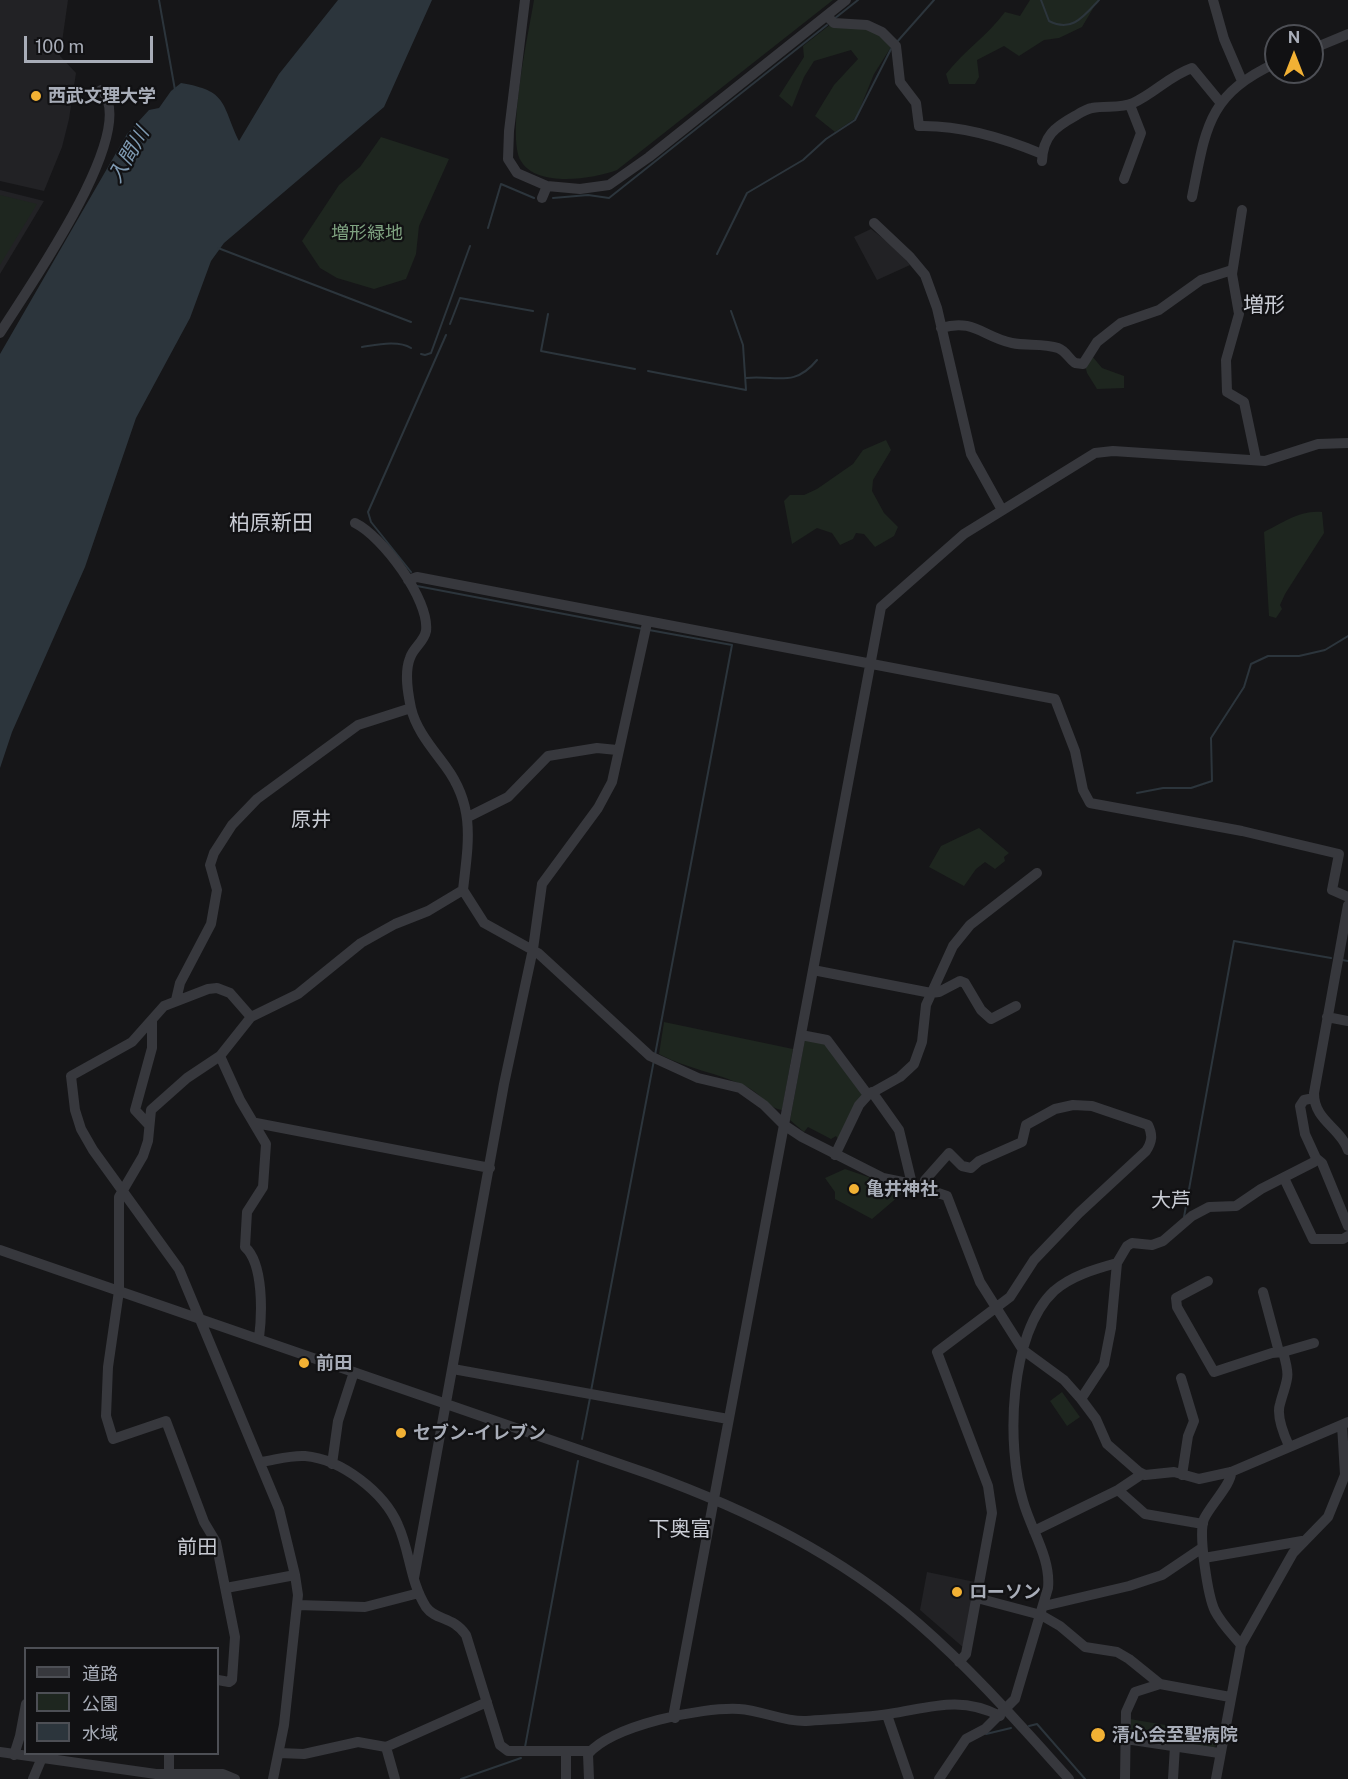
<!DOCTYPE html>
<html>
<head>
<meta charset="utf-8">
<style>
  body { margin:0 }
  #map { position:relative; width:1348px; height:1779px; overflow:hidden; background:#161618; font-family:"Public Sans","Noto Sans JP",sans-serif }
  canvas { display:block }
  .legend { position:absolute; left:24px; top:1647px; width:195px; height:108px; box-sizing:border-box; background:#111113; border:2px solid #4d4f55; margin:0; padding:8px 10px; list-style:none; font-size:18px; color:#a8adb8 }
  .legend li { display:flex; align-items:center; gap:12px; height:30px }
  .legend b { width:30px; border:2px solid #4d4f55 }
  .north { position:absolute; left:1264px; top:24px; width:60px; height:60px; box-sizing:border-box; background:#111113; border:2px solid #4d4f55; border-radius:50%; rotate:0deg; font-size:16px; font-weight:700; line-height:24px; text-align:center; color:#a8adb8 }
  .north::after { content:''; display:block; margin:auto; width:21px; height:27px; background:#f2b134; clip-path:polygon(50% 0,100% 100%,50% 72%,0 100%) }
  .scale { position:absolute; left:24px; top:36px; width:129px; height:27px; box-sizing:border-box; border:3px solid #a8adb8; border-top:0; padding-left:8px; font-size:18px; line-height:21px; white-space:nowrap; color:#a8adb8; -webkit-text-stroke:4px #111113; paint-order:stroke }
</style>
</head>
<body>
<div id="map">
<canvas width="1348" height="1779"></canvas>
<ul class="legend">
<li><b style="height:8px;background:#37383d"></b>道路</li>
<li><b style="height:16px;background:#1e261f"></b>公園</li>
<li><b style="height:16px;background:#2c353c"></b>水域</li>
</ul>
<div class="north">N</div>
<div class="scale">100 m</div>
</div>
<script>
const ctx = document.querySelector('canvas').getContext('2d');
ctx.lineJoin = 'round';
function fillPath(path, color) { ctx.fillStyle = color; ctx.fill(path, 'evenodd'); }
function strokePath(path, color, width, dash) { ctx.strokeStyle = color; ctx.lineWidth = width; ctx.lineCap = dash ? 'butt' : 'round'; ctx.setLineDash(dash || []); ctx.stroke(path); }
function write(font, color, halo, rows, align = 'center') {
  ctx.font = font + ' "Public Sans","Noto Sans JP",sans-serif'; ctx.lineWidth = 4.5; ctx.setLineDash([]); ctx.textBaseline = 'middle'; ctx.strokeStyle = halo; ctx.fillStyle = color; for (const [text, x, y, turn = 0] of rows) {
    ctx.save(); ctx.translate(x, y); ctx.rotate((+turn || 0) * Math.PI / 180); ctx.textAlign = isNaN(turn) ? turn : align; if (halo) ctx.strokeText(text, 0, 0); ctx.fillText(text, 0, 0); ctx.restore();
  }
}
fillPath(new Path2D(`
  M 0,0 L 68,0 L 60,56 L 76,73 L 69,119 L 62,147 L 44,191 L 0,181 Z
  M 0,190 L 44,201 L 0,274 Z
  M 871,229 L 899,251 L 910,265 L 877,280 L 854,237 Z
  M 927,1572 L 975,1582 L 964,1648 L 920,1610 Z`), '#222225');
fillPath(new Path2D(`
  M 534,0 L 833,0 L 617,170 C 593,179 537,188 521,161 C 506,136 529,31 534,0 Z
  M 1030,0 L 1098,0 L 1082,27 L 1059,38 L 1044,40 L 1019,56 L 1004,46 L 977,60 L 979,77 L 975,84 L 949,84 L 946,74 C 964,51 988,35 1005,12 L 1020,16 Z
  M 831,24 L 874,29 L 891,47 L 874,74 L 856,118 L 835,132 L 815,116 L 834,85 L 858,59 L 851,50 L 814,61 L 804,77 L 792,107 L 779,96 L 804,57 L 803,46 Z
  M 381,137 L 449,159 L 419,226 L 416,254 L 406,279 L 374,289 L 337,278 L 320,268 L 302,241 L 339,185 L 360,167 Z
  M 0,195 L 37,204 L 0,265 Z
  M 1092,356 L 1102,368 L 1124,376 L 1124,388 L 1097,389 L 1087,373 L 1085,365 Z
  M 886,440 L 891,450 L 873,480 L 872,491 L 884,513 L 898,527 L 894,536 L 875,547 L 864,534 L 856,533 L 853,539 L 840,545 L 832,533 L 817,528 L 792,544 L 784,501 L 790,495 L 804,495 L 817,489 L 853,464 L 863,450 Z
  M 1322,512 L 1324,533 L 1285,594 L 1280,605 L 1282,609 L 1276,618 L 1269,616 L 1264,532 C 1283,523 1299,510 1322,512 Z
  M 979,828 L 1009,853 L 1004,857 L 1005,861 L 995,869 L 985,862 L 976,869 L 964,886 L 929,867 L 941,846 Z
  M 664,1022 L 793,1049 L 782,1110 C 768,1108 760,1093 747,1087 C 719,1073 687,1069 659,1054 Z
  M 805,1039 L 824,1041 L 865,1094 L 838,1139 L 836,1136 L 831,1139 L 808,1127 L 804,1132 L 790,1120 Z
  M 845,1169 L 906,1190 L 872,1219 L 835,1199 L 835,1192 L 825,1178 Z
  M 1062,1392 L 1080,1417 L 1067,1426 L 1050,1401 Z
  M 1130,1719 L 1218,1734 L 1216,1746 L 1212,1749 L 1133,1736 L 1129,1730 Z`), '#1e261f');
fillPath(new Path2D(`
  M 338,0 L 432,0 L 384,107 L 224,243 L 211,261 L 190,318 L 136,418 L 85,567 L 12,732 L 0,768 L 0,354 L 127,134 L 149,110 L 159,108 L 171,91 L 181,83 C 228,91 221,103 239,141 L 279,74 Z`), '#2c353c');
strokePath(new Path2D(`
  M 159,0 L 175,90
  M 1041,0 L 1049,21 C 1072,33 1084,16 1099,0
  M 834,19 L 858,0
  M 896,43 L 934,0
  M 553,198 L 588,195 L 609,198 L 827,25
  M 488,228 L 501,184 L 534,198
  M 218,248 L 411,322
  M 717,254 L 747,193 L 803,160 L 826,139 L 855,120 L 891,49
  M 548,314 L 541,351 L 635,369
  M 450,324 L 460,298 L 533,311
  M 362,347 C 376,345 398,340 411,348
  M 421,354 L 425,355 L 431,353 L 470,246
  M 648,371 L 746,390 L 743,345 L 731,311
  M 746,378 C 777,375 794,388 817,360
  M 411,572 L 371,522 L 368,512 L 446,335
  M 417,586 L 643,629
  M 649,630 L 732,645 L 655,1055
  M 1137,793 L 1163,788 L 1191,788 L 1212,781 L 1211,738 L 1244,687 L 1251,664 L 1268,656 L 1299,656 L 1325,650 L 1348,636
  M 1342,960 L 1348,961
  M 1184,1217 L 1234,941 L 1331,958
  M 591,1391 L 654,1060
  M 582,1439 L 590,1398
  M 1029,1726 L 1037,1724 L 1085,1779
  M 986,1734 L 1011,1728
  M 525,1747 L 578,1461
  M 461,1779 L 521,1758`), '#2c353c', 2);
strokePath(new Path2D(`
  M 525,0 L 509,131 L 508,159 L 517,173 L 547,186 L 580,189 L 609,185 L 649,157 L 846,0
  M 1213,0 L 1224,39 L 1242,81
  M 827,16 L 834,23 L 867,25 L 882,32 L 896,46 L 900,82 L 916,103 L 919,126 C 961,125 1004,138 1042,154
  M 1312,49 L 1348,34
  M 1042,161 C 1043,136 1055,127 1075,116 C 1080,113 1086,109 1092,108 C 1106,105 1120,109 1133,103 C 1155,93 1169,76 1192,68 L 1220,102
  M 1124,179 L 1141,133 L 1130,105
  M 1192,197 C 1206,128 1207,95 1276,63
  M 542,198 L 547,186
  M 1242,210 L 1232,274 L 1239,314 L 1226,360 L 1227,392 L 1244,402 L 1256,459
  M 874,223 L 910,257 L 925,275 L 937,308 L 971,454 L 1002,510
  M 941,328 C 974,318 983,337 1012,343 C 1026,346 1044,343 1058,348 C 1066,351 1068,358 1075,363 L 1083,364 L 1097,342 L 1121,323 L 1159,310 L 1201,280 L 1232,270
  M 0,333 C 24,294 142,129 101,90
  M 408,580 L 417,577 L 1055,699 L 1075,751 L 1083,790 L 1090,803 L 1242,831 L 1339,854 L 1332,890 L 1348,897
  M 468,817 L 508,797 L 548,756 L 597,748 L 617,750
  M 463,890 L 484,923 L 538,953 L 650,1056 L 698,1078 L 740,1088 L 764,1105 L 784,1125 L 802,1137 L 883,1178 L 912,1184 L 947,1196 L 980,1282 L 1023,1350 L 1064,1380 L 1081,1399 L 1096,1419 L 1107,1444 L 1139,1472 L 1145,1475 L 1174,1472 L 1199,1479 L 1231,1472 L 1348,1422
  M 1348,905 L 1314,1093 C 1314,1121 1340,1127 1348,1150
  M 813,970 L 931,993 L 939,992 L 960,981 L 965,983 L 981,1010 L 991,1019 L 1016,1006
  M 176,1000 L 180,983 L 211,924 L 217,890 L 210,865 L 214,853 L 232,825 L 257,799 L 358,725 L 411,708
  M 251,1017 L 230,993 L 217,988 L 208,989 L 164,1006 L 132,1042 L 71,1076 L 75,1110 L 81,1129 L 93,1150 L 179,1269 L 279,1509 L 295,1575 L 298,1595 L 284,1725 L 273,1779
  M 1327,1017 L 1348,1021
  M 801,1035 L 827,1040 L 868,1095
  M 220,1056 L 240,1100 L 266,1144 L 263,1187 L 247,1212 L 245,1247 C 264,1264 262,1315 259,1338
  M 872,1092 L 899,1130 L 912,1184
  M 256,1123 L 490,1168
  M 149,1125 L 135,1110 L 152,1048 L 152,1021
  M 835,1155 L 859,1105 L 868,1095 L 900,1077 L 914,1064 L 922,1042 L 926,1005 L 953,946 L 970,925 L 1037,873
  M 1316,1158 L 1322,1163 L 1348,1226
  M 1284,1178 L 1313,1239 L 1343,1239 L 1348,1236
  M 923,1187 L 925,1180 L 949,1153 L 962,1166 L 971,1168 L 979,1161 L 1022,1142 L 1026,1125 L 1055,1109 L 1073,1105 L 1092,1106 L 1148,1125 C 1153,1135 1152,1142 1146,1151 L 1079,1213 L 1034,1260 L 1010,1297 L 937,1352 L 988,1486 L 992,1513 L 966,1654 L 959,1662
  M 0,1250 L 649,1474 C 748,1510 840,1555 919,1624 C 973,1671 1021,1726 1069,1779
  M 1208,1281 L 1176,1298 L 1177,1307 L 1214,1372 L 1272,1353 L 1283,1352 C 1291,1380 1287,1378 1280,1404 C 1276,1416 1284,1435 1289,1446
  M 1263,1292 L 1279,1352
  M 1283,1352 L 1314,1343
  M 453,1369 L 728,1419
  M 1181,1378 L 1194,1421 L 1188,1436 L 1182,1475
  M 1081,1399 L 1104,1364 L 1111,1328 L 1117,1263
  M 260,1462 C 275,1460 290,1455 305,1456 C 341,1459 384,1492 398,1525 C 410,1551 410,1582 426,1607 C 436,1621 453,1616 466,1635 L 500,1745 L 508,1751 L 590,1751
  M 332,1464 L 338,1421 L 354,1372
  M 1231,1472 C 1233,1482 1209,1507 1204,1519 C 1198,1534 1208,1597 1215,1611 C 1221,1623 1232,1634 1241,1645
  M 1118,1490 L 1145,1514 L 1203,1524
  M 1034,1531 L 1118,1490 L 1142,1474
  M 1204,1558 L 1302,1541
  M 414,1578 L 504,1084 L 533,949 L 542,884 L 598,808 L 612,782 L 647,623
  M 226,1588 L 295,1575
  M 977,1598 L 1041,1615 L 1060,1626 L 1085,1647 L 1117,1652 L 1129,1659 L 1160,1684
  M 297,1605 L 365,1607 L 419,1593
  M 1044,1606 L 1129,1586 L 1162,1575 L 1202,1548
  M 218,1680 L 229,1682 L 232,1680 L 235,1637 L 216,1542 L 204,1522 L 166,1421 L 113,1439 L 106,1416 L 108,1367 L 119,1291 L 119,1197 L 143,1156 L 148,1141 L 151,1110 L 187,1078 L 220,1056 L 251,1017 L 298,994 L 361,943 L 395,924 L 428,911 L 463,890 C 468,844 476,808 446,767 C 433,749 416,730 411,708 C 408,694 404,673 410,658 C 413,648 424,642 426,631 C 430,600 382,536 355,523
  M 887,1715 L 909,1779
  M 675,1718 L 674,1712 L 881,607 L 964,534 L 1095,453 L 1113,451 L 1265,461 L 1318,444 L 1348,443
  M 1126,1739 L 1219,1753
  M 386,1747 L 395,1779
  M 0,1752 L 156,1774 L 223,1774 L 235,1779
  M 279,1753 L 304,1754 L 358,1742 L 386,1747 L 487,1702
  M 14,1755 L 20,1736 L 26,1704
  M 169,1774 L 169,1754
  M 33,1779 L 41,1760
  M 566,1779 L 566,1751
  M 589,1779 L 588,1754 C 613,1725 701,1707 739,1709 C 761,1710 784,1722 806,1721 C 833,1719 862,1718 889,1714 C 929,1708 960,1695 1000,1716
  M 939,1779 L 966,1739 L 985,1729 L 1015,1699 L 1048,1588 C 1051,1558 1031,1530 1023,1501 C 1006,1446 1009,1333 1054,1291 C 1071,1276 1095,1269 1117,1263 L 1127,1246 L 1132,1243 L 1152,1245 L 1163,1241 L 1192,1216 L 1209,1207 L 1236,1206 L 1261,1189 L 1314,1162 L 1316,1158 L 1305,1134 L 1300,1106 L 1304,1100 L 1314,1098
  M 1125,1779 L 1126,1712 L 1135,1692 L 1160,1684 L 1230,1697
  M 1173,1779 L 1175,1746
  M 1216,1779 L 1241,1645 L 1293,1553 L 1328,1517 L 1345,1475 L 1342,1425`), '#37383d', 10);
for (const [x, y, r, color] of [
  [36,96,6,"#f2b134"],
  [854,1189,6,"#f2b134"],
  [304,1363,6,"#f2b134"],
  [401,1433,6,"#f2b134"],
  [957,1592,6,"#f2b134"],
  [1098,1735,8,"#f2b134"]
]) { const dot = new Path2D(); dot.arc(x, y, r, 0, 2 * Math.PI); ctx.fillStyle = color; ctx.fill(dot); strokePath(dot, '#111113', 2); }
write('bold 18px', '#a8adb8', '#111113', [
  ["西武文理大学",48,96],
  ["亀井神社",866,1189],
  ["前田",316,1363],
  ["セブン-イレブン",413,1433],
  ["ローソン",969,1592],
  ["清心会至聖病院",1112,1735]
], 'left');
write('18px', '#7fa381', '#111113', [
  ["増形緑地",367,233]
]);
write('italic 20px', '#7f9bb3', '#111113', [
  ["入間川",129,155,-60]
]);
write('20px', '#c9ccd4', '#111113', [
  ["原井",311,820],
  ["大芦",1171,1201],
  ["前田",197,1548]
]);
write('21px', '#c9ccd4', '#111113', [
  ["増形",1264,306],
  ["柏原新田",271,524],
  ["下奥富",680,1530]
]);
</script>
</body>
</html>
